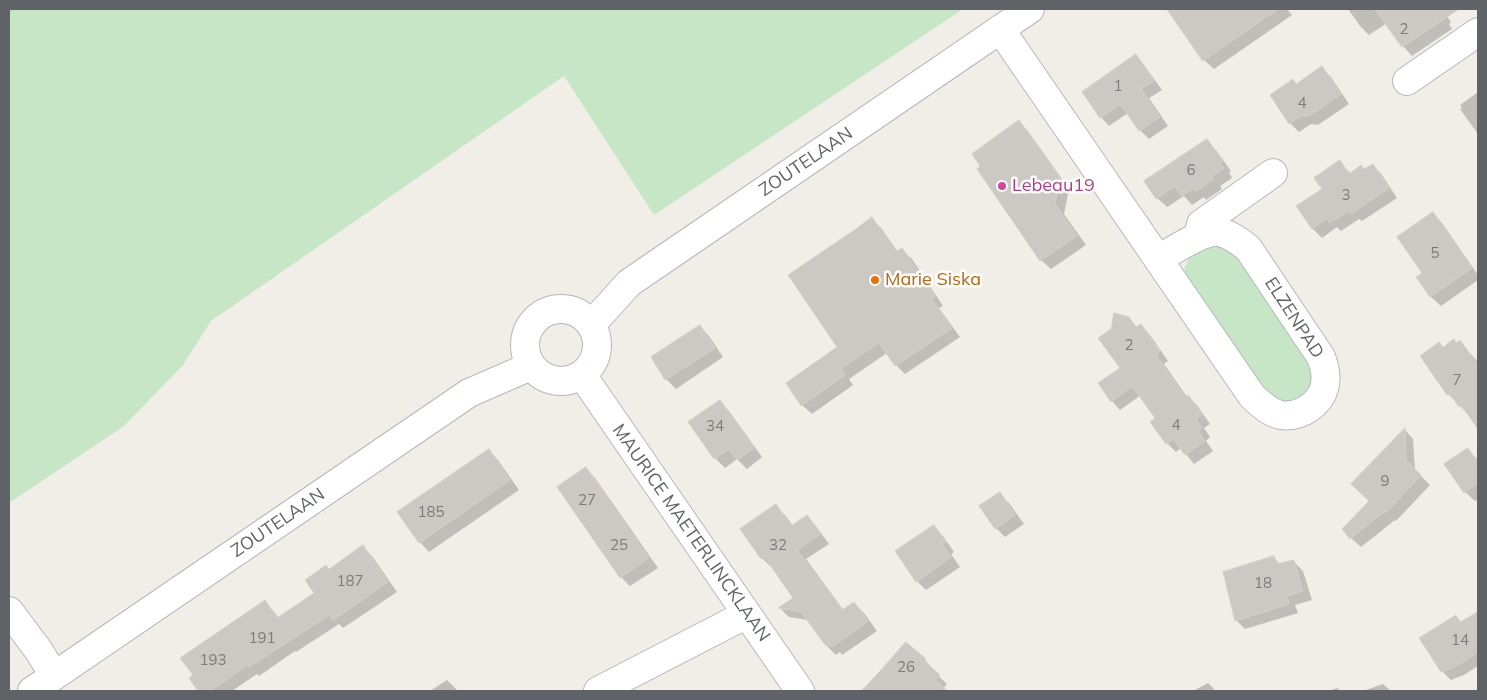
<!DOCTYPE html>
<html>
<head>
<meta charset="utf-8">
<style>
  body { margin:0 }
  #map { position:relative; width:1487px; height:700px; overflow:hidden; background:#f0eee7; font-family:Mulish,sans-serif }
  canvas { display:block }
  .frame { position:absolute; inset:0; border:10px solid #5f6267; pointer-events:none }
</style>
</head>
<body>
<div id="map">
<canvas width="1487" height="700"></canvas>
<div class="frame"></div>
</div>
<script>
const ctx = document.querySelector('canvas').getContext('2d');
ctx.lineJoin = 'round';
function fillPath(path, color) { ctx.fillStyle = color; ctx.fill(path, 'evenodd'); }
function strokePath(path, color, width, dash) { ctx.strokeStyle = color; ctx.lineWidth = width; ctx.lineCap = dash ? 'butt' : 'round'; ctx.setLineDash(dash || []); ctx.stroke(path); }
function write(font, color, halo, rows, align = 'center') {
  ctx.font = font + ' Mulish,sans-serif'; ctx.lineWidth = 5; ctx.setLineDash([]); ctx.textBaseline = 'middle'; ctx.strokeStyle = halo; ctx.fillStyle = color; for (const [text, x, y, turn = 0] of rows) {
    ctx.save(); ctx.translate(x, y); ctx.rotate((+turn || 0) * Math.PI / 180); ctx.textAlign = isNaN(turn) ? turn : align; if (halo) ctx.strokeText(text, 0, 0); ctx.fillText(text, 0, 0); ctx.restore();
  }
}
fillPath(new Path2D(`
  M 9,9 L 963,9 L 654,215 L 564,76 L 211,321 L 183,365 L 124,426 L 9,503 Z
  M 1213,242 L 1240,252 L 1318,370 L 1305,401 L 1272,404 L 1183,274 C 1189,254 1193,249 1213,242 Z`), '#c6e6c6');
fillPath(new Path2D(`
  M 1180,9 L 1287,9 L 1292,15 L 1214,69 L 1204,60 L 1172,14 Z
  M 1348,9 L 1442,9 L 1451,22 L 1449,24 L 1452,29 L 1412,56 L 1403,46 L 1387,23 L 1369,35 L 1360,26 Z
  M 1136,56 L 1144,65 L 1162,90 L 1149,98 L 1168,126 L 1149,139 L 1140,130 L 1128,113 L 1109,126 L 1101,117 Z
  M 1322,68 L 1331,77 L 1349,104 L 1318,125 L 1311,124 L 1299,132 L 1290,123 L 1293,80 L 1297,85 Z
  M 1478,92 L 1478,134 L 1460,109 L 1462,108 L 1460,105 Z
  M 1019,122 L 1028,131 L 1069,189 L 1064,214 L 1086,245 L 1051,269 L 1041,260 Z
  M 1207,141 L 1216,150 L 1231,171 L 1229,172 L 1232,178 L 1220,186 L 1222,189 L 1206,200 L 1204,197 L 1192,205 L 1184,196 L 1167,207 L 1157,198 L 1146,182 Z
  M 1340,162 L 1351,174 L 1365,170 L 1373,165 L 1382,175 L 1397,198 L 1362,221 L 1359,219 L 1341,231 L 1337,227 L 1322,238 L 1313,229 L 1298,206 L 1324,189 Z
  M 1433,213 L 1442,223 L 1478,275 L 1478,280 L 1441,306 L 1431,297 L 1418,277 L 1424,273 Z
  M 872,219 L 881,228 L 898,252 L 902,250 L 912,259 L 943,306 L 939,308 L 960,337 L 905,374 L 896,365 L 887,353 L 849,379 L 853,385 L 812,414 L 802,405 L 839,348 Z
  M 1128,318 L 1138,328 L 1141,326 L 1150,335 L 1168,361 L 1164,364 L 1187,397 L 1188,396 L 1197,405 L 1210,424 L 1204,428 L 1210,437 L 1206,441 L 1213,451 L 1194,464 L 1181,448 L 1176,452 L 1167,443 L 1152,422 L 1157,418 L 1141,395 L 1120,410 L 1112,401 L 1122,369 Z
  M 700,326 L 709,336 L 723,357 L 676,389 L 666,379 L 652,358 Z
  M 1454,341 L 1457,344 L 1460,342 L 1478,362 L 1478,427 L 1471,417 L 1448,394 L 1443,348 Z
  M 719,401 L 729,411 L 762,457 L 747,469 L 737,459 L 725,468 L 715,458 L 690,422 Z
  M 1405,430 L 1413,439 L 1415,470 L 1430,485 L 1396,521 L 1395,520 L 1361,547 L 1351,538 Z
  M 1468,450 L 1478,460 L 1478,499 L 1475,501 L 1465,492 Z
  M 489,451 L 498,460 L 519,490 L 429,552 L 420,542 Z
  M 586,469 L 595,478 L 658,568 L 630,586 L 621,577 Z
  M 999,494 L 1009,503 L 1024,524 L 1005,537 L 996,528 Z
  M 775,506 L 785,515 L 793,526 L 807,516 L 816,526 L 829,544 L 806,559 L 844,611 L 854,603 L 864,613 L 877,631 L 842,655 L 840,652 L 836,655 L 827,646 L 808,620 L 789,617 L 780,608 L 795,598 L 773,566 L 771,567 L 762,558 Z
  M 934,526 L 943,536 L 954,552 L 951,554 L 960,567 L 926,590 L 917,581 Z
  M 363,547 L 372,556 L 397,592 L 343,628 L 339,624 L 296,652 L 295,651 L 259,676 L 257,674 L 232,691 L 200,691 L 191,679 L 265,601 L 279,618 L 316,593 L 329,570 Z
  M 1274,558 L 1280,564 L 1293,561 L 1303,571 L 1312,600 L 1295,605 L 1298,613 L 1245,629 L 1236,620 Z
  M 1478,613 L 1478,666 L 1464,675 L 1451,680 L 1442,671 L 1456,617 L 1462,623 Z
  M 925,660 L 933,669 L 932,670 L 947,684 L 943,689 L 945,691 L 861,691 L 881,670 L 882,671 Z
  M 447,680 L 458,691 L 430,691 Z
  M 1208,683 L 1216,691 L 1193,691 Z
  M 1383,684 L 1391,691 L 1363,691 Z
  M 1337,688 L 1341,691 L 1329,691 Z`), '#0003');
const building = new Path2D(`
  M 1167,9 L 1278,9 L 1203,61 Z
  M 1375,9 L 1459,9 L 1402,47 Z
  M 1136,54 L 1154,81 L 1141,89 L 1160,117 L 1139,131 L 1120,104 L 1100,118 L 1082,92 Z
  M 1322,66 L 1341,94 L 1309,116 L 1301,116 L 1289,124 L 1270,95 L 1293,79 L 1296,84 Z
  M 1019,120 L 1060,178 L 1055,204 L 1077,236 L 1040,261 L 977,169 L 980,166 L 972,154 Z
  M 1207,139 L 1223,161 L 1220,163 L 1224,168 L 1212,176 L 1214,179 L 1196,191 L 1194,188 L 1182,196 L 1175,186 L 1156,199 L 1144,181 Z
  M 1340,160 L 1349,174 L 1361,165 L 1364,169 L 1373,164 L 1389,188 L 1352,213 L 1350,210 L 1330,223 L 1327,218 L 1312,229 L 1296,206 L 1322,189 L 1314,178 Z
  M 1433,212 L 1472,268 L 1430,297 L 1416,277 L 1422,273 L 1397,237 Z
  M 872,217 L 896,252 L 902,248 L 935,296 L 931,298 L 952,328 L 895,366 L 879,343 L 840,369 L 845,375 L 801,406 L 786,383 L 837,347 L 788,275 L 856,229 Z
  M 1114,313 L 1129,317 L 1136,327 L 1141,324 L 1160,351 L 1156,355 L 1185,397 L 1188,395 L 1202,414 L 1196,419 L 1202,428 L 1198,431 L 1205,441 L 1185,455 L 1173,439 L 1166,444 L 1150,422 L 1155,418 L 1132,386 L 1111,402 L 1098,383 L 1120,368 L 1098,338 L 1111,329 Z
  M 700,325 L 715,348 L 665,380 L 651,357 Z
  M 1454,339 L 1456,343 L 1460,340 L 1478,366 L 1478,429 L 1461,405 L 1459,407 L 1450,393 L 1447,395 L 1420,356 L 1439,342 L 1443,347 Z
  M 720,400 L 754,448 L 737,460 L 729,449 L 714,459 L 688,422 Z
  M 1405,428 L 1406,460 L 1421,475 L 1386,513 L 1385,511 L 1350,539 L 1342,529 L 1369,501 L 1351,484 Z
  M 1468,448 L 1478,463 L 1478,483 L 1464,493 L 1444,464 Z
  M 489,449 L 510,480 L 419,543 L 397,512 Z
  M 586,467 L 649,558 L 620,578 L 557,487 Z
  M 1000,492 L 1015,515 L 995,529 L 979,506 Z
  M 776,504 L 791,526 L 807,515 L 821,534 L 797,550 L 842,610 L 854,602 L 868,621 L 832,647 L 830,644 L 826,646 L 801,612 L 778,608 L 793,598 L 764,556 L 761,559 L 740,529 Z
  M 934,525 L 946,542 L 942,544 L 951,557 L 916,582 L 895,551 Z
  M 363,545 L 388,582 L 333,620 L 329,615 L 249,667 L 248,665 L 210,691 L 198,691 L 189,678 L 193,675 L 180,658 L 265,600 L 277,618 L 314,593 L 305,580 L 326,565 L 329,569 Z
  M 1274,556 L 1277,564 L 1294,560 L 1303,591 L 1287,596 L 1289,604 L 1235,621 L 1223,572 Z
  M 1478,612 L 1478,652 L 1455,667 L 1441,672 L 1419,638 L 1456,615 L 1460,622 Z
  M 906,642 L 926,659 L 924,661 L 940,675 L 935,680 L 947,691 L 863,691 Z`);
fillPath(building, '#ccc9c4');
strokePath(building, '#d4d0c6', 1);
const minor = new Path2D(`
  M 1000,29 L 1252,396 C 1260,404 1270,413 1281,415 C 1301,418 1322,403 1325,384 C 1327,374 1324,365 1321,357 L 1248,248 C 1239,241 1231,235 1220,232 C 1204,229 1173,251 1158,259
  M 1407,81 L 1478,32
  M 1198,236 L 1201,224 L 1273,173
  M525 345a36 36 0 1 1 72 0a36 36 0 1 1-72 0Z
  M 591,325 L 629,283 L 1030,9
  M 582,375 L 800,691
  M 9,611 L 39,651 L 54,676
  M 32,691 L 469,393 L 531,366
  M 598,691 L 747,614`);
strokePath(minor, '#b4b7bb', 30);
strokePath(minor, '#fff', 28);
for (const [x, y, r, color] of [
  [1002,186,5,"#d1479c"],
  [875,280,5,"#e8710a"]
]) { const dot = new Path2D(); dot.arc(x, y, r, 0, 2 * Math.PI); ctx.fillStyle = color; ctx.fill(dot); strokePath(dot, '#fff', 2); }
write('15px', '#7a7c7e', null, [
  ["2",1404,29],
  ["1",1118,86],
  ["4",1302,103],
  ["6",1191,170],
  ["3",1346,195],
  ["5",1435,253],
  ["2",1129,345],
  ["7",1457,380],
  ["4",1176,425],
  ["34",715,426],
  ["9",1385,481],
  ["27",587,500],
  ["185",431,512],
  ["25",619,545],
  ["32",778,545],
  ["187",350,581],
  ["18",1263,583],
  ["191",262,638],
  ["14",1460,640],
  ["193",213,660],
  ["26",906,667]
]);
write('18px', '#5f6267', '#fff', [
  ["ZOUTELAAN",806,162,-34],
  ["ELZENPAD",1294,318,57],
  ["ZOUTELAAN",278,523,-34],
  ["MAURICE MAETERLINCKLAAN",691,533,55]
]);
write('18px', '#b23c85', '#fff', [
  ["Lebeau19",1012,186]
], 'left');
write('18px', '#c56008', '#fff', [
  ["Marie Siska",885,280]
], 'left');
</script>
</body>
</html>
